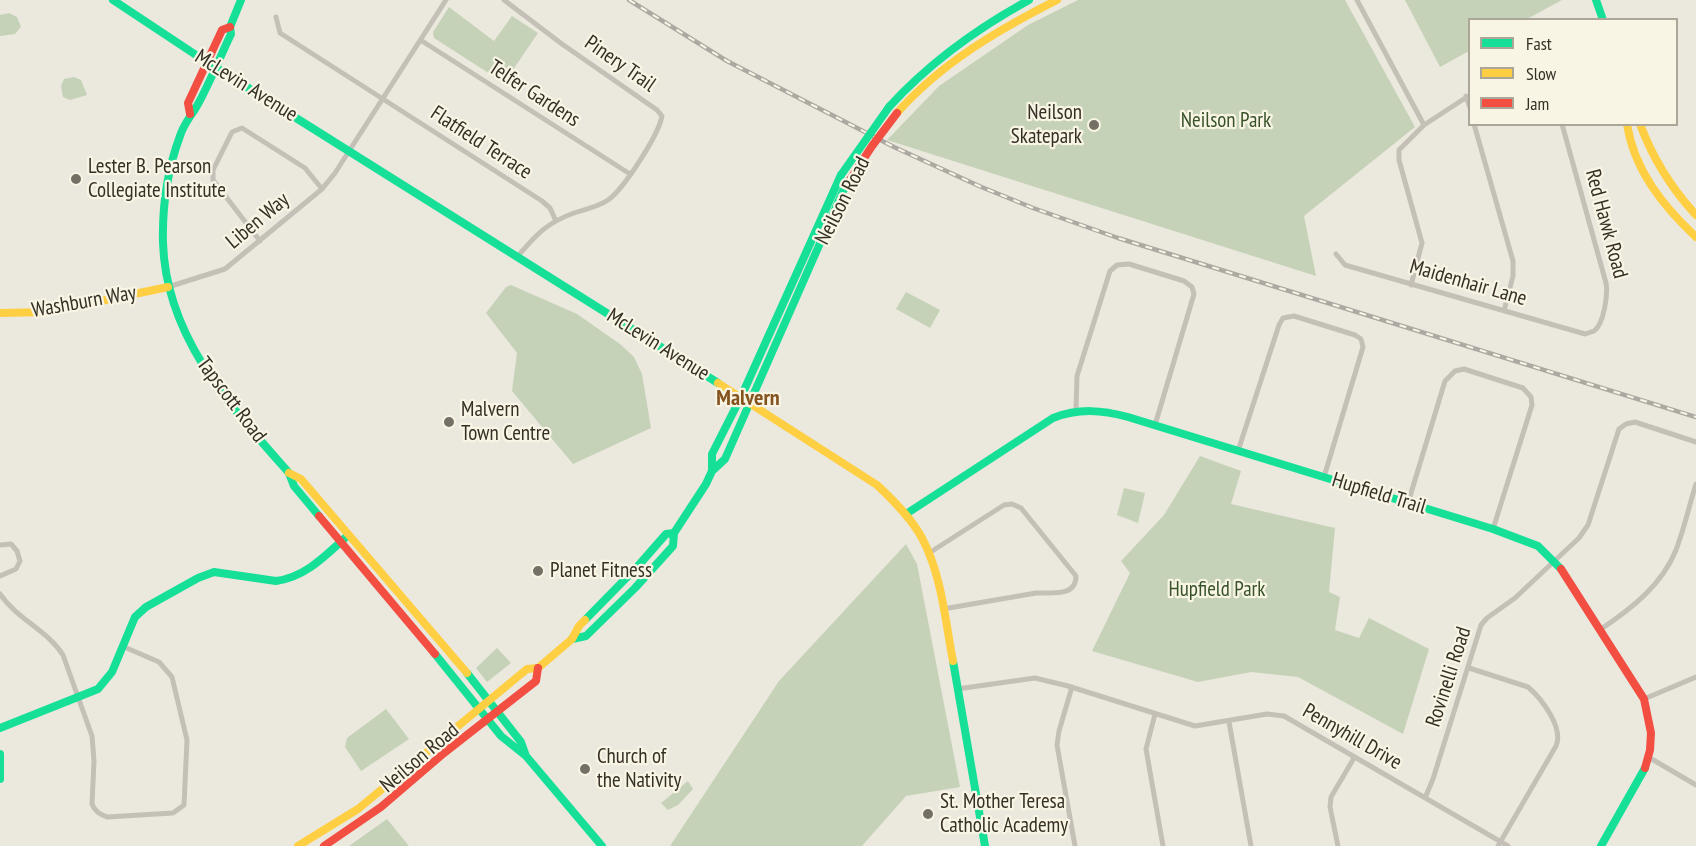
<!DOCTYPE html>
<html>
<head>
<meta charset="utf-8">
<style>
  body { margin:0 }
  #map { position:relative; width:1696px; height:846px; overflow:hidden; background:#ebe8de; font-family:"PT Sans Narrow",sans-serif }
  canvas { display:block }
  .legend { position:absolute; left:1468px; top:18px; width:210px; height:108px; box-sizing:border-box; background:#f9f5e4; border:2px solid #aba698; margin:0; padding:8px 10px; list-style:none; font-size:18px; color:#352f26 }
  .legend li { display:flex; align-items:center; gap:12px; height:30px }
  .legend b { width:30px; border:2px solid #aba698 }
</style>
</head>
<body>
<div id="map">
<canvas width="1696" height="846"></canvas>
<ul class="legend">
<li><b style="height:8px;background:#16e098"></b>Fast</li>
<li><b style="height:8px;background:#ffcf43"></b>Slow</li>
<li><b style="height:8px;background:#f24e42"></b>Jam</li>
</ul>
</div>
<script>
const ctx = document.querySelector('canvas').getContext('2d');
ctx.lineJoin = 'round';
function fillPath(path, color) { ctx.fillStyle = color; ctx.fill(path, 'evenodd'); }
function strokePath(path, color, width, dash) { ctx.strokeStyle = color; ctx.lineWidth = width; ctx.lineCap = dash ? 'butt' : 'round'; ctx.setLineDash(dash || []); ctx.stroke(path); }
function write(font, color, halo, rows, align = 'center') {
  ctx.font = font + ' "PT Sans Narrow",sans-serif'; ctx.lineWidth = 4.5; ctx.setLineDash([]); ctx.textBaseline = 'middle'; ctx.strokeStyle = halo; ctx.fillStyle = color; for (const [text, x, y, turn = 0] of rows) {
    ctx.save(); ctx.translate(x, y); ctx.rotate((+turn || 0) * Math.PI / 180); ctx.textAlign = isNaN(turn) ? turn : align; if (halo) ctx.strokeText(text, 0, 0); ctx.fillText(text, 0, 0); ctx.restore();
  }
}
fillPath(new Path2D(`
  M 1078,0 L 1345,0 L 1415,127 L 1304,216 L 1316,276 L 887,140 L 939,86 L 1028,25 Z
  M 1405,0 L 1562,0 L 1527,19 L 1470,20 L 1469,51 L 1440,67 Z
  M 449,7 L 494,41 L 512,16 L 538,33 L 504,83 L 434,38 L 433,32 Z
  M 9,13 L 17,17 L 21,27 L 15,34 L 0,36 L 0,15 Z
  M 74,77 L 81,80 L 87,95 L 70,100 L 63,97 L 61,86 L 64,79 Z
  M 511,285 L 577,314 L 620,344 L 634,357 L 642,374 L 651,428 L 573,464 L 512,391 L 517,353 L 486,313 L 506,287 Z
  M 906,292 L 940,310 L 930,328 L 896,309 Z
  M 1200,456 L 1241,471 L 1231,504 L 1335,528 L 1329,592 L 1340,597 L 1335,630 L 1359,638 L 1369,618 L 1429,649 L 1403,734 L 1298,677 L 1251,672 L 1198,682 L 1092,651 L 1130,573 L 1121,561 L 1164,515 Z
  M 1124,488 L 1145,493 L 1138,523 L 1117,515 Z
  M 906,544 L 917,564 L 960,787 L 906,796 L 862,846 L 670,846 L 779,681 Z
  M 497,648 L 511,663 L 487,682 L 476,668 Z
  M 386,709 L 409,739 L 361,771 L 345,747 L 347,738 Z
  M 688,781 L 693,789 L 678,805 L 668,810 L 661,803 Z
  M 387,819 L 409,846 L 349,846 Z`), '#c6d2b8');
strokePath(new Path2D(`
  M 504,0 L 562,44 L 657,110 L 662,116 C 659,134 624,189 608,200 C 598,207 586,209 574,213 C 546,223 536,235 517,257
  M 1357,0 L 1424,125
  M 276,17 L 280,33 L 542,201 L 550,208 L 556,221
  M 422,41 L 630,174
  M 1466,96 L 1470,108
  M 1474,124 L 1513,261 L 1513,276 L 1504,311
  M 260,241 L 213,180 L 213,170 L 232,132 L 242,128 L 305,168 L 322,189
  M 1336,254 L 1345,265 L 1585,334 C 1588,333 1591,332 1594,331 C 1604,324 1608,294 1606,283 L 1562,124
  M 1411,285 L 1422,243 L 1399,160 L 1399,150 L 1424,125 L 1470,95
  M 168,287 L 225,269 L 322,189 L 335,173 L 446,0
  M 1076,410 L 1077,376 L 1110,271 L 1117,265 L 1129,264 L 1184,281 L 1192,287 L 1194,294 L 1155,425
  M 1238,451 L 1279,325 L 1283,318 L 1294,316 L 1355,335 L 1361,339 L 1363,347 L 1324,477
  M 1408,503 L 1445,381 L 1455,371 L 1464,369 L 1523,388 L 1531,397 L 1532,405 L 1493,529
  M 0,545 L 11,544 L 17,551 L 20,561 L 16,569 L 0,576
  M 929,553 L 1004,505 L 1012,504 L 1021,508 L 1076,576 C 1076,598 1050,592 1036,593 L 943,609
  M 0,594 C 17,619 47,630 63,655 L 92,736 L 94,761 L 92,804 C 95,812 100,814 107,817 L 173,813 L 184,805 L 187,740 L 172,677 L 159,662 L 122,646
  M 1601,629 C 1631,609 1662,585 1676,550 C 1684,529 1689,506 1696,484
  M 1469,668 L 1528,687 C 1542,699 1564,728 1556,746 L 1498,846
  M 1072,687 L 1059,731 L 1057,745 L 1075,846
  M 957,689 L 1035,678 L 1068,686 L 1195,726 L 1267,714 L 1284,716 L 1508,846
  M 1644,699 L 1696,677
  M 1155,714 L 1146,749 L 1163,846
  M 1229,722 L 1251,846
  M 1650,758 L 1696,785
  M 1425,798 L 1433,779 L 1481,625 L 1487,618 L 1515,598 L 1548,567 L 1579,538 L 1588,525 L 1619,429 L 1626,424 L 1635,422 L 1696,442
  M 1338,846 L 1330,807 L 1331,797 L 1354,758`), '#c4c0b7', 5);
strokePath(new Path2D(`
  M 113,0 L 199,57 L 718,383
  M 241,0 L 230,27 L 231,34 C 220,57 210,82 198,104 C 192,115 184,123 180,136 C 167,171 162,205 163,243 C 166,337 230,406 289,473 L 294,486 L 319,516
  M 1596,0 L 1603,20
  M 889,107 C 930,62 976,29 1029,0
  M 712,471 L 725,459 L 843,191 L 850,180
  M 906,514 L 1053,418 C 1079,408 1102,410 1128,417 L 1493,529 L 1538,546 L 1561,569
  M 585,620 L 638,566 L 666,534 L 674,533
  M 572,639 L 586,636 L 635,588 L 673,546 L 674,533 L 706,484 L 712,471 L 712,454 L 741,397 L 841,175
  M 435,654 L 501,736 L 526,756
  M 953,661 L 985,846
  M 467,673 L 521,742 L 526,756 L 602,846
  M 0,728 L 98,689 L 112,672 L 135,617 L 146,607 L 198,578 L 214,572 L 276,581 C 305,577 324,557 345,538
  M 0,754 L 0,779
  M 1601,846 L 1645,768`), '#16e098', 8);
strokePath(new Path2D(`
  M 897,113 C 941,63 998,30 1057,0
  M 1627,124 C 1634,170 1663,206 1696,237
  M 1640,124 C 1653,159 1671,188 1696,215
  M 0,313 L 48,312 L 168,287
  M 718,383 L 877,485 C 894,501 911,518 922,538 C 942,576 945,620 953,661
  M 289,473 L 301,479 L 467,673
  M 298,846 L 358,809 L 527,669 L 538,668 L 572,639 L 579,626 L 585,620`), '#ffcf43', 8);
strokePath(new Path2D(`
  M 190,114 L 188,103 L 222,30 L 230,27
  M 319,516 L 435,654
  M 1561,569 L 1644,699 L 1651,733 L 1650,750 L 1645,768
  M 324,846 L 381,807 L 444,753 L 536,681 L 538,668`), '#f24e42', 8);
const rail = new Path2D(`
  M 629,0 L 727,61 L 894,147 L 979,186 L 1033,208 L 1118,238 L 1696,417`);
strokePath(rail, '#aca9a2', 4.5);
strokePath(rail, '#f9f5e4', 2, [7]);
strokePath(new Path2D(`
  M 841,175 L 889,107`), '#16e098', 8);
strokePath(new Path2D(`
  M 850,180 L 872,146 L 897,113`), '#f24e42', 8);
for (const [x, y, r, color] of [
  [1094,125,6,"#757066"],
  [76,179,6,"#757066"],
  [449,422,6,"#757066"],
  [538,571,6,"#757066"],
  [585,769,6,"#757066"],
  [928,814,6,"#757066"]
]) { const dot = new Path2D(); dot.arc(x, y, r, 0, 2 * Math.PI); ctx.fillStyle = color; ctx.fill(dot); strokePath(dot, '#f9f5e4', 2); }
write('21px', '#352f26', '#f9f5e4', [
  ["Pinery Trail",620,64,35],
  ["McLevin Avenue",246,86,32],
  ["Telfer Gardens",534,94,33],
  ["Flatfield Terrace",481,143,33],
  ["Neilson Road",843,201,-63],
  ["Liben Way",258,221,-40],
  ["Red Hawk Road",1606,224,75],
  ["Maidenhair Lane",1468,283,16],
  ["Washburn Way",84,302,-10],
  ["McLevin Avenue",658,345,32],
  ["Tapscott Road",231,400,53],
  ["Hupfield Trail",1379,494,17],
  ["Rovinelli Road",1449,677,-72],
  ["Pennyhill Drive",1352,737,30],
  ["Neilson Road",420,758,-40]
]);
write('21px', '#352f26', '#f9f5e4', [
  ["Neilson",1082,113,"right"],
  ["Skatepark",1082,137,"right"],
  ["Lester B. Pearson",88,167],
  ["Collegiate Institute",88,191],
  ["Malvern",461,410],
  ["Town Centre",461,434],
  ["Planet Fitness",550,571],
  ["Church of",597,757],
  ["the Nativity",597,781],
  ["St. Mother Teresa",940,802],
  ["Catholic Academy",940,826]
], 'left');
write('21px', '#38532a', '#f9f5e4', [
  ["Neilson Park",1226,121],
  ["Hupfield Park",1217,590]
]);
write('bold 22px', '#84531e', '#f9f5e4', [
  ["Malvern",748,399]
]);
</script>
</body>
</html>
